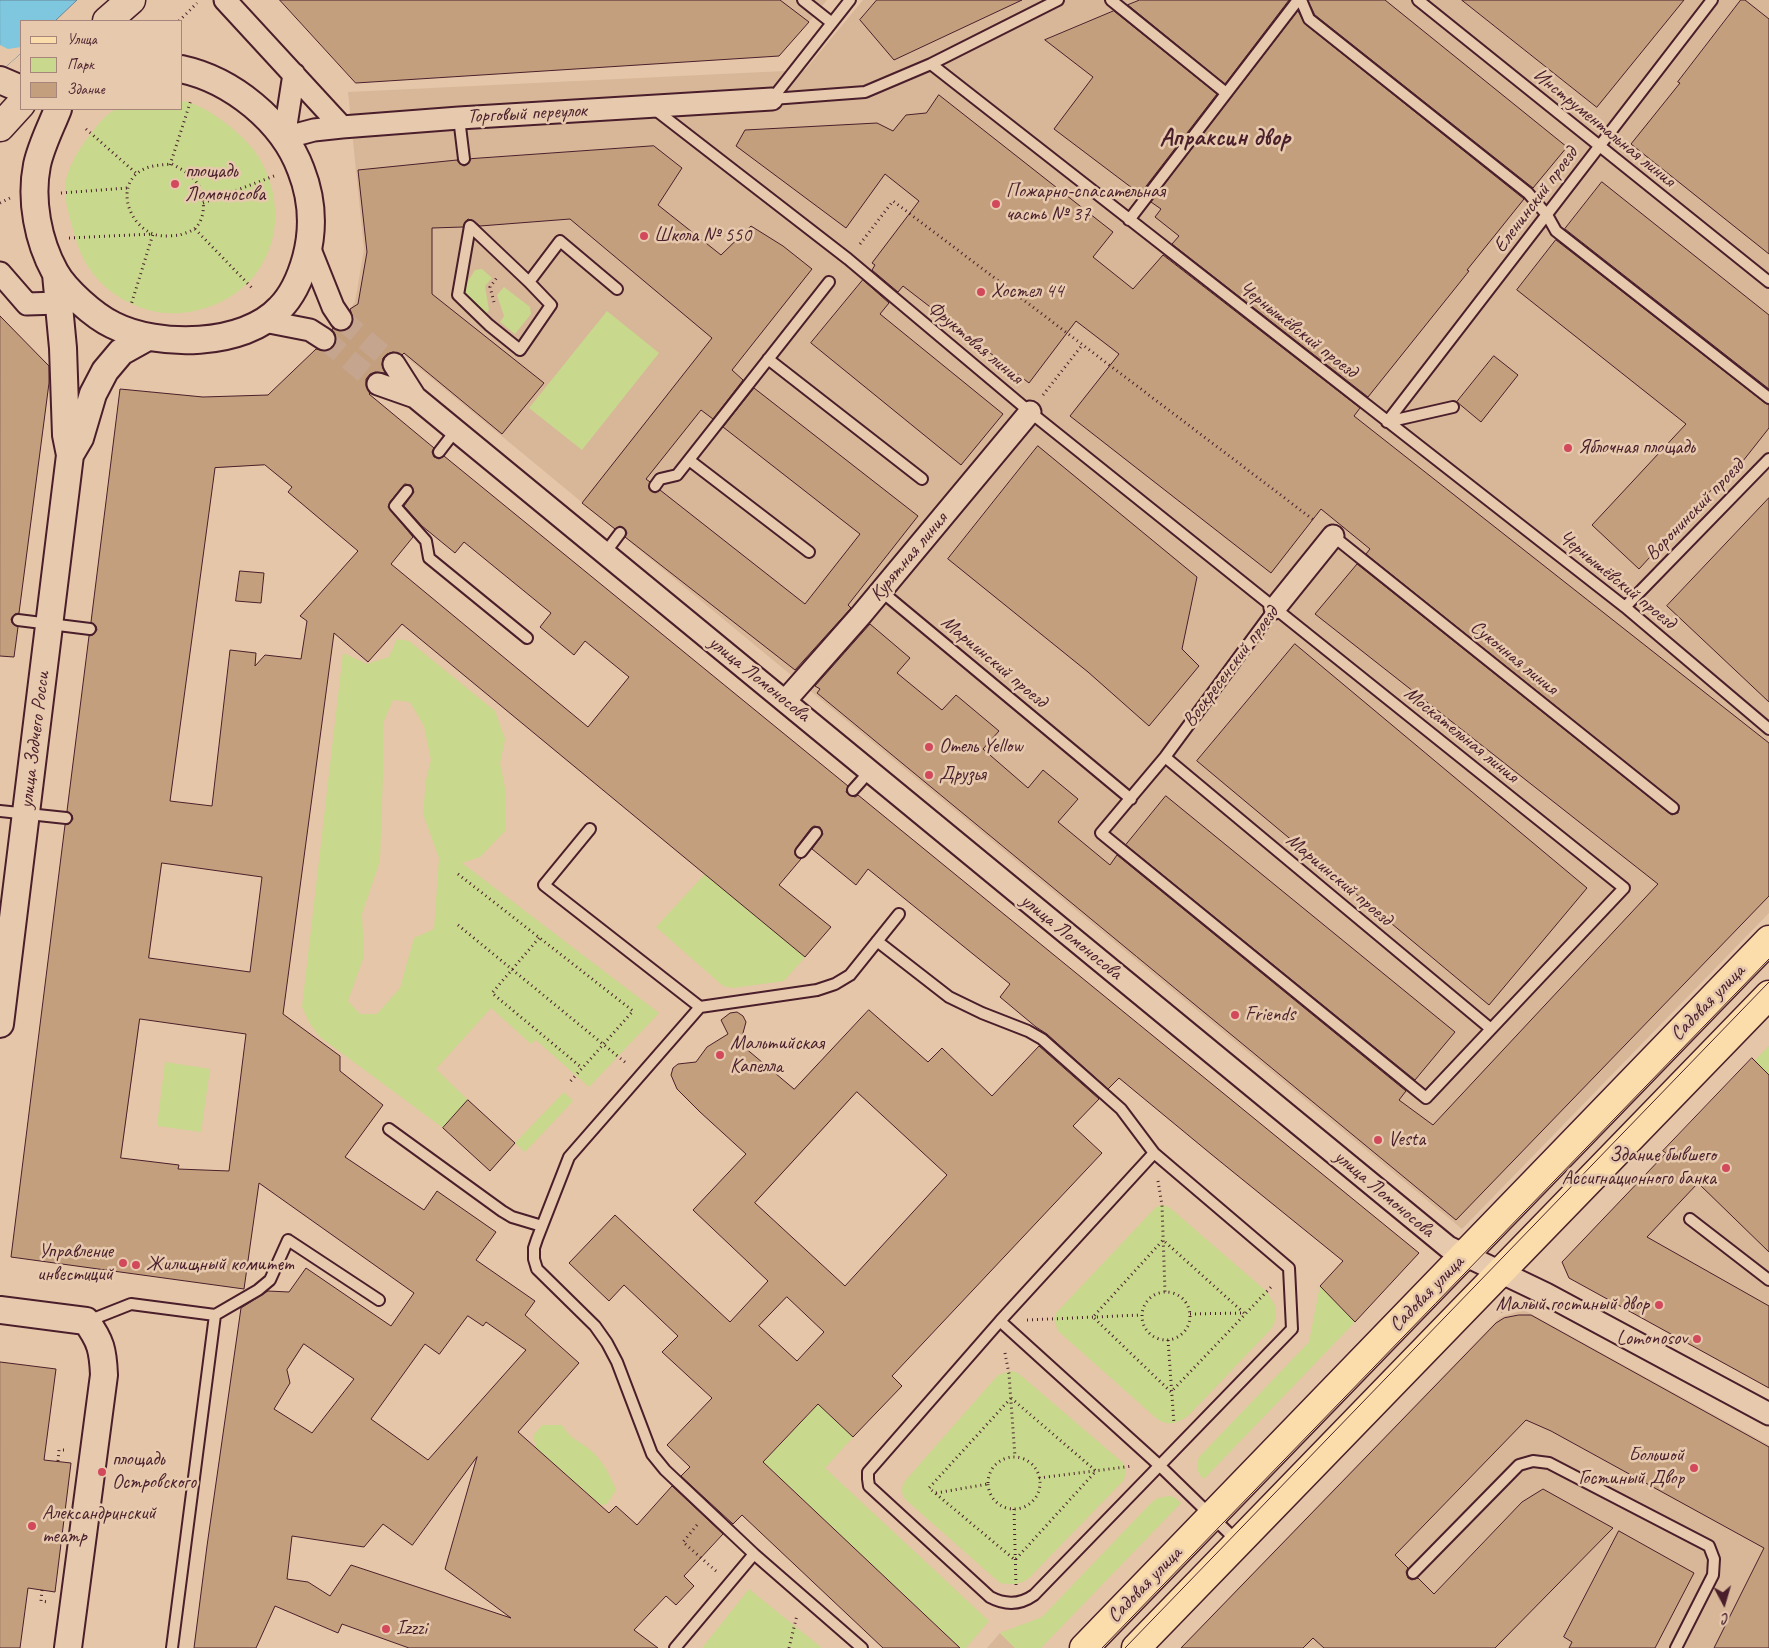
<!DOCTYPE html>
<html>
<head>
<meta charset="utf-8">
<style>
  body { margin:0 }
  #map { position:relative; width:1769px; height:1648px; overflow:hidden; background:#e5c6a8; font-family:Caveat,sans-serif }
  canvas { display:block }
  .legend { position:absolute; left:20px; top:20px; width:162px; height:90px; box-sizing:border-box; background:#e7c9ae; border:1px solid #a8857a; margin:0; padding:6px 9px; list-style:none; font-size:15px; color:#4a1f2b }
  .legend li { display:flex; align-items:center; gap:10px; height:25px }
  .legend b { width:25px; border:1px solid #a8857a }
  .north { position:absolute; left:1699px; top:1578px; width:50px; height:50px; -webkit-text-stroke:4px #e7c9ae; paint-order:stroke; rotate:174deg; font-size:14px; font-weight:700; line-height:20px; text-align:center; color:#4a1f2b }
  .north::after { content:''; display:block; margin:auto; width:18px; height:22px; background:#4a1f2b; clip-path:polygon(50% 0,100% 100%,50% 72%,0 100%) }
</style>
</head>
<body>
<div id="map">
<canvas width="1769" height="1648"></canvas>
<ul class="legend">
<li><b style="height:6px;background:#faddab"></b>Улица</li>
<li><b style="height:14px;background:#c8d88c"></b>Парк</li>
<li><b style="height:14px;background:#c39f7d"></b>Здание</li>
</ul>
<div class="north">С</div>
</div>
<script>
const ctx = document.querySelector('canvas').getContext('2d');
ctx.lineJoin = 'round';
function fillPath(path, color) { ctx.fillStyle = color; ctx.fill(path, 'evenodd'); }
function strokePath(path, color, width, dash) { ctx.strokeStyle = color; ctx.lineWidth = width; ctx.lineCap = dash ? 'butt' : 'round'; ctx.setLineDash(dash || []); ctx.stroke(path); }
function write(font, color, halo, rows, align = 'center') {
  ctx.font = font + ' Caveat,sans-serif'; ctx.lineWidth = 5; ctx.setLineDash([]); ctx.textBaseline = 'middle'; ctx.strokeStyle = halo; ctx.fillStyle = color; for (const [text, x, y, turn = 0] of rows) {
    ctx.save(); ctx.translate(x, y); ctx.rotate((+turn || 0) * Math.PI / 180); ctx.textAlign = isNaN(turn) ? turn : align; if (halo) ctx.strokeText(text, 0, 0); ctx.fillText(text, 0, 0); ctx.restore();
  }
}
fillPath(new Path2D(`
  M 780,0 L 827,0 L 809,22 Z
  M 863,0 L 1769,0 L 1769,913 L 1462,1229 L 349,310 L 355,302 L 364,249 L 348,92 L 805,70 Z
  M 1769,1046 L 1769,1343 L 1583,1240 L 1666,1153 L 1663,1151 L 1752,1058 L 1755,1061 Z
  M 1524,1310 L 1769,1445 L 1769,1648 L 1180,1648 L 1500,1317 Z
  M 1000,1633 L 1015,1648 L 987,1648 Z`), '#d8b799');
fillPath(new Path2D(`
  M 181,101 C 196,102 217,116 228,125 C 240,135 253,146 261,161 C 298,230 260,306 180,313 C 146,316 108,297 89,268 C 81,256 76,241 72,226 C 69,215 65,201 65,189 C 65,172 79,148 90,135 C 97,126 106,113 117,109 C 121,108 128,109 132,109 C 148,109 165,109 181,109 Z
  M 482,269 L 492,278 L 485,286 L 489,310 L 486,314 L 466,295 L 464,287 L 475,270 Z
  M 504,287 L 530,307 L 531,314 L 515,334 L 500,322 L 504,316 L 497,295 Z
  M 607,311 L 659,353 L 582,450 L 529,408 Z
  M 397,639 L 409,641 L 495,711 L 505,739 L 500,763 L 506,793 L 505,831 L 480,857 L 462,863 L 659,1013 L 589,1087 L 536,1040 L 531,1044 L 491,1008 L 436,1069 L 468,1100 L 443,1128 L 320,1037 L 310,1024 L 302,1007 L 343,653 L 367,664 L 389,657 ZM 393,700 L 410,702 L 424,726 L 431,760 L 426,780 L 423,814 L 439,858 L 434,929 L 414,938 L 400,988 L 377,1014 L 360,1014 L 348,1001 L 364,956 L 362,914 L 380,861 L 383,774 L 383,723 Z
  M 705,874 L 805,957 L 784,981 L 733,988 L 723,986 L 656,927 Z
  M 1769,1046 L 1769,1075 L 1754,1061 Z
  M 165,1062 L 210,1069 L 201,1132 L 157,1126 Z
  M 564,1092 L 573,1101 L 525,1152 L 515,1143 Z
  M 1162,1205 L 1169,1207 L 1266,1291 C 1276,1305 1280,1312 1272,1328 L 1189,1415 C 1177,1424 1168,1427 1156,1418 L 1058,1331 L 1054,1319 L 1056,1313 L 1156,1207 Z
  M 1320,1286 L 1355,1322 L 1204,1479 C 1196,1472 1196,1466 1199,1457 L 1309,1342 Z
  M 1011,1371 L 1018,1373 L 1122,1462 C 1127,1469 1127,1473 1123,1481 L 1028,1579 C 1018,1585 1011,1585 1000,1583 L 905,1499 C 901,1492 901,1488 905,1481 L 998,1375 Z
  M 818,1404 L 853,1437 L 825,1468 L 989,1621 L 966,1648 L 960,1648 L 763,1462 Z
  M 542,1425 L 562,1425 C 572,1441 577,1439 589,1449 C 602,1459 610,1475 616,1490 L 607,1504 L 601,1505 L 536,1448 L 533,1436 Z
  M 1169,1496 L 1174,1497 L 1181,1503 L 1041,1648 L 1015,1648 L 1000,1633 L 1042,1617 L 1152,1502 L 1158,1498 Z
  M 749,1589 L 822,1648 L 702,1648 Z`), '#c8d88c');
const water = new Path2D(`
  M 0,0 L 77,0 L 55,21 L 21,21 L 21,53 L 0,72 Z`);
fillPath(water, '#7ec7de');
strokePath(water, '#698496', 1);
fillPath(new Path2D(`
  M 0,45 L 8,49 L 21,47 L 21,53 L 0,72 Z`), '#e5c6a8');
const building = new Path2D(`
  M 280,0 L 780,0 L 809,22 L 779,56 L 356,83 Z
  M 877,0 L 1022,0 L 894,60 L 860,20 Z
  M 1140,0 L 1289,0 L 1225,84 L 1128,5 Z
  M 1308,0 L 1385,0 L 1567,147 L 1533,188 L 1315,15 Z
  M 1462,0 L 1684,0 L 1597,107 Z
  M 1741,0 L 1745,0 L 1769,19 L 1769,254 L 1631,144 L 1680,83 L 1678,82 Z
  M 1114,11 L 1217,94 L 1140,194 L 1054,129 L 1093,77 L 1045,40 Z
  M 1298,11 L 1305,24 L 1524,199 L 1467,270 L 1469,271 L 1368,397 L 1172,244 L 1179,236 L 1155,217 L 1161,209 L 1151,202 Z
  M 939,95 L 1113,232 L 1093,257 L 1133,289 L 1163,255 L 1360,408 L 1354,416 L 1769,743 L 1769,896 L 1456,1220 L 817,693 L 820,689 L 815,686 L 870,624 L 910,658 L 897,673 L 942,710 L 956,695 L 999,731 L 983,749 L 1028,788 L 1043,770 L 1078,799 L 1058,822 L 1110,865 L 1117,855 L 1406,1091 L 1399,1100 L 1433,1125 L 1658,884 L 1315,614 L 1357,564 L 1669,813 L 1672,815 L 1678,813 L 1679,805 L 1366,554 L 1370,549 L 1321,509 L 1271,573 L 1070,416 L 1119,354 L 1076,321 L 1029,383 L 903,286 L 898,292 L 872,270 L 875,265 L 872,263 L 919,201 L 885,174 L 846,228 L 736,146 L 745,130 L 877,123 L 893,131 L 906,115 L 926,113 Z
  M 654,146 L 682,168 L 658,205 L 721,255 L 751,226 L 783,246 L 812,269 L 732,370 L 743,380 L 713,419 L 701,410 L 646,479 L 650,482 L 649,489 L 655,493 L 660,490 L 805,604 L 860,534 L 723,427 L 754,388 L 918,516 L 848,605 L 851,608 L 795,670 L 625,537 L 627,533 L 624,528 L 620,526 L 615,529 L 582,503 L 712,338 L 570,219 L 480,226 L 474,221 L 468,219 L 465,222 L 463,227 L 432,228 L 432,294 L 544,383 L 502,434 L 404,353 L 402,355 L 393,352 L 387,354 L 383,358 L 382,365 L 385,373 L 375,372 L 370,374 L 366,379 L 366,386 L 370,393 L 369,394 L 434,448 L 432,452 L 434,457 L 439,459 L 444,456 L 848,786 L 846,792 L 849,795 L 855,797 L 858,795 L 1419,1253 L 1355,1322 L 1320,1286 L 1343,1261 L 1211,1154 L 1119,1078 L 1108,1089 L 1047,1034 L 1036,1027 L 1000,997 L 1010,984 L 868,869 L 856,885 L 812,849 L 823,834 L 820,827 L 814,826 L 811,828 L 796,848 L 795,855 L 801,859 L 779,885 L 831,927 L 805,957 L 402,624 L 368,662 L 334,633 L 283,1014 L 340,1056 L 340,1071 L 383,1105 L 345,1157 L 424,1210 L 437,1191 L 496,1232 L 476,1260 L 535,1301 L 525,1315 L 579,1363 L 518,1432 L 609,1513 L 616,1506 L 637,1525 L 672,1486 L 723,1534 L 684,1576 L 694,1586 L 676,1605 L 666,1596 L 634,1630 L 658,1648 L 409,1648 L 342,1624 L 338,1633 L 275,1606 L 256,1648 L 194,1648 L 207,1546 L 241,1308 L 268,1291 L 289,1292 L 306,1268 L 391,1326 L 414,1293 L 259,1183 L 244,1289 L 11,1257 L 65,825 L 69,824 L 73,819 L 72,815 L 67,811 L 89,636 L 93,635 L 97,630 L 96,626 L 91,622 L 120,389 L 203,397 L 268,395 L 316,349 L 324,351 L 330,350 L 334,346 L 336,339 L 335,334 L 332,330 L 333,328 L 342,331 L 348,329 L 352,324 L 353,318 L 350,309 L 358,304 L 367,252 L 358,170 L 457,160 L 459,163 L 464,166 L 468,164 L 471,159 ZM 265,465 L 292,487 L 288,492 L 358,551 L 300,616 L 307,621 L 301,659 L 265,655 L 255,666 L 256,653 L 230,650 L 212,806 L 170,801 L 215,468 ZM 405,484 L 411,485 L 414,492 L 404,506 L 422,526 L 455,553 L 464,542 L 551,613 L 540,627 L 574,655 L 585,641 L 629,677 L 588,727 L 391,564 L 413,537 L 388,507 L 390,502 ZM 162,863 L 262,877 L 250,972 L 149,958 ZM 140,1019 L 246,1034 L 229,1171 L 178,1169 L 179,1165 L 121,1158 ZM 468,1316 L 483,1326 L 486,1322 L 526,1350 L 428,1460 L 371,1419 L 425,1344 L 439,1354 ZM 304,1344 L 354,1379 L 312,1433 L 274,1409 L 290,1383 L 287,1370 ZM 477,1457 L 445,1569 L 511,1618 L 351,1565 L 330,1596 L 308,1582 L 287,1579 L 292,1536 L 364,1547 L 383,1524 L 412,1545 Z
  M 1602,182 L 1769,315 L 1769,389 L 1565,229 Z
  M 1556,240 L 1765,403 L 1769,405 L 1769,428 L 1739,466 L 1736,463 L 1639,569 L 1592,525 L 1686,424 L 1517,290 Z
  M 863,280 L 889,303 L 880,314 L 1003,414 L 961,465 L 811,343 Z
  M 0,316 L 49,366 L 49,383 L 19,613 L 15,614 L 11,619 L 12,623 L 18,627 L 14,657 L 0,656 Z
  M 1494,356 L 1518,375 L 1481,422 L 1457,402 Z
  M 1038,446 L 1197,577 L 1182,649 L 1199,666 L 1149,726 L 1088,672 L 948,559 Z
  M 1769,498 L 1769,702 L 1667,606 Z
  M 240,571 L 264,573 L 261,603 L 236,601 Z
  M 1295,644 L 1587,888 L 1489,1005 L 1197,761 Z
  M 1166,796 L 1455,1032 L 1415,1080 L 1126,845 Z
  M 869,1010 L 928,1062 L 942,1048 L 992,1096 L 1039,1046 L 1099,1099 L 1073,1126 L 1102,1153 L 892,1376 L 902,1386 L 853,1437 L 818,1404 L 763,1462 L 960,1648 L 883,1648 L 742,1515 L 733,1524 L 681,1476 L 690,1467 L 667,1445 L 712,1398 L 662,1352 L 678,1336 L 624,1285 L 609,1301 L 569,1263 L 615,1215 L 730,1322 L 768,1281 L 693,1210 L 746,1154 L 700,1112 L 677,1089 L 671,1075 L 673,1068 L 678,1064 L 696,1062 L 707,1047 L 728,1034 L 721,1020 L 730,1013 L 737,1012 L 743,1016 L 746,1022 L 743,1033 L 744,1047 L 794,1089 ZM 857,1092 L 947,1175 L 845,1286 L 755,1203 ZM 787,1297 L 824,1332 L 797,1361 L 759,1326 Z
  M 1752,1058 L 1769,1075 L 1769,1252 L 1698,1183 L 1647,1237 L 1769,1306 L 1769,1388 L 1569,1278 L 1562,1262 L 1666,1153 L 1663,1151 Z
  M 468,1100 L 515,1143 L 490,1171 L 443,1128 Z
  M 1519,1315 L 1531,1315 L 1769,1447 L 1769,1648 L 1714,1648 L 1764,1548 L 1551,1431 L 1526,1420 L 1395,1555 L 1408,1568 L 1406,1572 L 1408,1578 L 1412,1580 L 1418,1578 L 1434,1594 L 1522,1502 L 1543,1489 L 1613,1528 L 1495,1648 L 1324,1648 L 1313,1638 L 1303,1648 L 1181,1648 L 1496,1323 L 1504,1318 Z
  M 0,1362 L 56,1369 L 44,1460 L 71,1463 L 55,1592 L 28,1588 L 20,1648 L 0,1648 Z
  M 1619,1531 L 1694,1573 L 1655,1648 L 1569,1648 L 1572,1642 L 1564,1637 Z`);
fillPath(building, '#c39f7d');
strokePath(building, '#4a1f2b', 1);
strokePath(new Path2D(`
  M 341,319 L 394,364
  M 324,339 L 378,384`), '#c6a58f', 21, [21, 11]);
const service = new Path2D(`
  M 803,0 L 832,23
  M 1111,0 L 1226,93
  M 1301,0 L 1309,19 L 1528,193 L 1547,215 L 1556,231 L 1769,398
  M 1418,0 L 1769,282
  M 931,64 L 1058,0
  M 772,99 L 865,92 L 931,64 L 1625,607 L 1769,729
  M 772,99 L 850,0
  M 653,108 L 848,259 L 1030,412 L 1624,888 L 1426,1098 L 1101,833 L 1165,757 L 1275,608
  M 459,118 L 464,159
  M 1129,220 L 1298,0
  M 470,226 L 529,282 L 551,305 L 520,350 L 489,325 L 458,295 Z
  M 529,282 L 560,241 L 617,289
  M 768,359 L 922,479
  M 1387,422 L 1712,0
  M 1387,422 L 1453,407
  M 439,452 L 456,430
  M 689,460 L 809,552
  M 655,486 L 660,479 L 677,475 L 829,282
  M 407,491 L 395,506 L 426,541 L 429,558 L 527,638
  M 1333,536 L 1673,808
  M 605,553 L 620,533
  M 881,591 L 1131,799
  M 1625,607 L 1769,459
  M 18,620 L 90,629
  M 1165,757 L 1491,1029
  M 853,790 L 870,771
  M 0,811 L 66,818
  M 590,829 L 544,885 L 700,1007 L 817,990 L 835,984 L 850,975 L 899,914
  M 801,852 L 816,833
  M 877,941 L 949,997 L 982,1013 L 1028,1031 L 1042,1039 L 1121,1109 L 1154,1153
  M 700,1007 L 569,1157 L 537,1239 L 534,1248 L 534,1259 L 537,1269 L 595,1326 L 607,1343 L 617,1362 L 652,1454 L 665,1470 L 754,1554
  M 389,1129 L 502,1211 L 512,1217 L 542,1226
  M 1154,1153 L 1289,1268 L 1292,1329 L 1034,1595 C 1020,1605 1005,1605 990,1597 L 869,1486 L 868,1479 L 868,1472 L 1000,1321 Z
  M 1690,1219 L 1769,1280
  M 215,1315 L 258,1290 L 270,1280 L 288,1240 L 379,1300
  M 88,1321 L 131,1304 L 215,1315 L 172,1648
  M 1000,1321 L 1160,1466 L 1237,1541
  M 1413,1573 L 1519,1465 L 1533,1461 L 1549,1463 L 1709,1546 L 1714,1559 L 1713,1575 L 1676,1648
  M 675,1648 L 754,1554 L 862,1648`);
const minor = new Path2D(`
  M 225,0 L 342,127
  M 294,74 L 284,138 L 314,130 L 342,127 L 459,118 L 772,99
  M 309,247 L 333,307 L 341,319
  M 0,273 L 27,304 L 59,303
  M 264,321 L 310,330 L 324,339
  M 394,364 L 415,397 L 1448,1247 L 1546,1294 L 1769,1414
  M 378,384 L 415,397
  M 1275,608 L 1333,536
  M 785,701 L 861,615 L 1030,412`);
const tertiary = new Path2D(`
  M 0,80 L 21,89
  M 58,109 C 51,127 41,146 37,165 C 30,200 38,241 55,272 C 65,290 94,316 113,325 C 158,348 244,347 280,308 C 293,295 301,276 306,258 C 314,228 312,198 301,170 C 283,121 232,80 181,69
  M 70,455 L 80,438 L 93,394 L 105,371 L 121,352 L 148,337
  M 0,1024 L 70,455 L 66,435 L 63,348 L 56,274
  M 0,1310 L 86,1321 C 101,1341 103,1351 104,1375 L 68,1648`);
const secondary = new Path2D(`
  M 107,21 L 131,0
  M 0,127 L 21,104`);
const primary = new Path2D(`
  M 1084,1648 L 1769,940
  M 1136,1648 L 1769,995`);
strokePath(service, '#4a1f2b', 14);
strokePath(minor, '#4a1f2b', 25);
strokePath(tertiary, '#4a1f2b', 30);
strokePath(secondary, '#4a1f2b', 31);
strokePath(primary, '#4a1f2b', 31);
strokePath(new Path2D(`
  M 179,21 L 197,3
  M 86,129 L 137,174
  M 172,164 C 181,169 191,174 197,183 C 205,195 207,219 194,229 C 190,232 185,233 180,235 C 172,236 161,237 153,234 C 128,224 115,185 142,170 C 151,165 162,165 172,164 Z
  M 170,165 L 191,100
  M 61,193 L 127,188
  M 0,203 L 10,198
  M 203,203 L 274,176
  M 195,229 L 253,289
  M 69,238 L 153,234 L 131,305
  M 860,244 L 893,201 L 1315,521
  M 494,302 L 490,287 L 498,276
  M 1043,395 L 1083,344
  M 458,874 L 633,1011 L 569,1083
  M 458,925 L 626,1063
  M 539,938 L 492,993 L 582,1068
  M 1158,1181 L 1162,1205 L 1165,1292
  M1142 1316a24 24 0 1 1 48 0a24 24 0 1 1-48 0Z
  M 1501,1311 L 1511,1308
  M 1244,1313 L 1163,1240 L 1093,1317 L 1171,1392 L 1272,1286
  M 1190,1314 L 1243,1313
  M 1027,1320 L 1141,1315
  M 1168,1340 L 1174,1424
  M 1005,1353 L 1009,1374 L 1015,1457
  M 1011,1398 L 1096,1471 L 1015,1560 L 929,1488 Z
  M988 1483a26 26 0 1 1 52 0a26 26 0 1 1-52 0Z
  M 58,1461 L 59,1450 L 67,1450
  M 1039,1478 L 1133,1466
  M 936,1493 L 988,1484
  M 1014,1509 L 1016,1585
  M 697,1525 L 683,1542 L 716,1571
  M 42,1590 L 41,1601 L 48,1602
  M 789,1648 L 797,1615`), '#4a1f2b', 3, [1, 4]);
strokePath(service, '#e7c9ae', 10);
strokePath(minor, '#e7c9ae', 21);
strokePath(tertiary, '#e7c9ae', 26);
strokePath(secondary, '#e7c9ae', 28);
strokePath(primary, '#faddab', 28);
strokePath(new Path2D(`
  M 1102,1648 L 1769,959
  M 1125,1648 L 1769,982`), '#4a1f2b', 1);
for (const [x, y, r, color] of [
  [175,184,5,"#d1495b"],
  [996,204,5,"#d1495b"],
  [644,236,5,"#d1495b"],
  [981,292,5,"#d1495b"],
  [1568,448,5,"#d1495b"],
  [929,747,5,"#d1495b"],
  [929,775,5,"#d1495b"],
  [1235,1015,5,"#d1495b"],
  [720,1055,5,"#d1495b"],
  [1378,1140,5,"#d1495b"],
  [1726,1168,5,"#d1495b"],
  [123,1263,5,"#d1495b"],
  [136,1265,5,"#d1495b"],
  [1659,1305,5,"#d1495b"],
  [1697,1339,5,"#d1495b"],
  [1694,1468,5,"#d1495b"],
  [102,1472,5,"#d1495b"],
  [32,1526,5,"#d1495b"],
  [386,1629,5,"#d1495b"]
]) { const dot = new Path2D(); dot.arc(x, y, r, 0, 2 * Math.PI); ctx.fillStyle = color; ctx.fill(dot); strokePath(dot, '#e7c9ae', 2); }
write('20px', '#4a1f2b', '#e7c9ae', [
  ["Торговый переулок",527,114,-3],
  ["Инструментальная линия",1604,128,39],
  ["Еленинский проезд",1536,200,-53],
  ["Чернышёвский проезд",1298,330,38],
  ["Фруктовая линия",975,343,40],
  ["Воронинский проезд",1695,510,-46],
  ["Курятная линия",909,557,-50],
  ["Чернышёвский проезд",1617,580,39],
  ["Суконная линия",1514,658,39],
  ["Мариинский проезд",994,662,40],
  ["Воскресенский проезд",1231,667,-53],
  ["улица Ломоносова",759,679,39],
  ["Москательная линия",1461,735,39],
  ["улица Зодчего Росси",35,740,-83],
  ["Мариинский проезд",1339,880,40],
  ["улица Ломоносова",1071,937,39],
  ["Садовая улица",1708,1003,-46],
  ["улица Ломоносова",1384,1194,40],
  ["Садовая улица",1427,1294,-46],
  ["Садовая улица",1145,1585,-46]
]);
write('20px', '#4a1f2b', '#e7c9ae', [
  ["площадь",185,172],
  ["Ломоносова",185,195],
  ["Пожарно-спасательная",1006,192],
  ["часть № 37",1006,215],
  ["Школа № 550",654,236],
  ["Хостел 44",991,292],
  ["Яблочная площадь",1578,448],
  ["Отель Yellow",939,747],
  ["Друзья",939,775],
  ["Friends",1245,1015],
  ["Мальтийская",730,1044],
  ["Капелла",730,1067],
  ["Vesta",1388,1140],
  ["Здание бывшего",1716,1156,"right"],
  ["Ассигнационного банка",1716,1179,"right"],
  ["Управление",113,1252,"right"],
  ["инвестиций",113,1275,"right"],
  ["Жилищный комитет",146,1265],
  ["Малый гостиный двор",1649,1305,"right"],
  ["Lomonosov",1687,1339,"right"],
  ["Большой",1684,1456,"right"],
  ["Гостиный Двор",1684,1479,"right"],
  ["площадь",112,1460],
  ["Островского",112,1483],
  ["Александринский",42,1514],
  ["театр",42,1537],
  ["Izzzi",396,1629]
], 'left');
write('bold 25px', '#4a1f2b', '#e7c9ae', [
  ["Апраксин двор",1225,138]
]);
</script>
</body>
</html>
